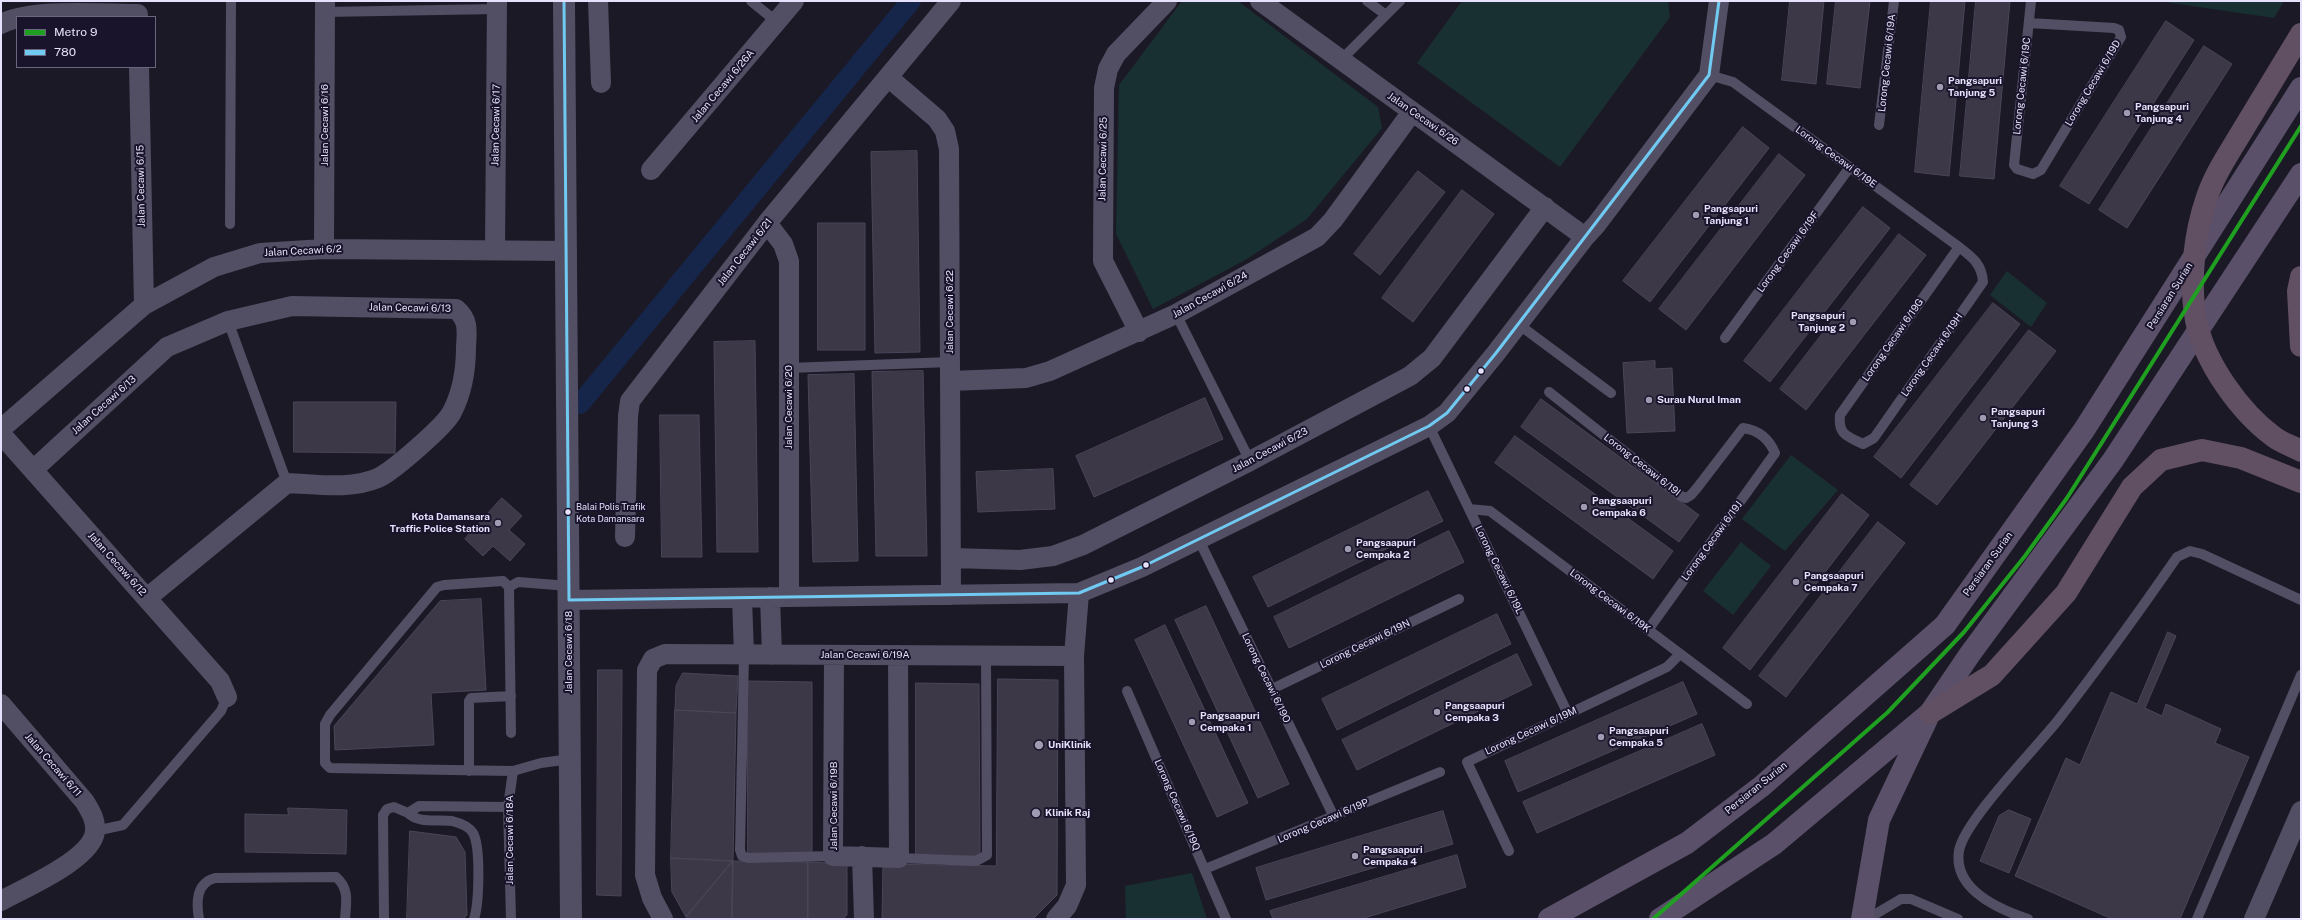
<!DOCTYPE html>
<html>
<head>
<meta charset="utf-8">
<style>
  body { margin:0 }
  #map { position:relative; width:2302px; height:920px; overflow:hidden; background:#1c1926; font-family:"Public Sans",sans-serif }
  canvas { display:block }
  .frame { position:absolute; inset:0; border:2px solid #e6e1fc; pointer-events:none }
  .legend { position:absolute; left:16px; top:16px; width:140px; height:52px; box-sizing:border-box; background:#19142b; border:1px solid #6b667f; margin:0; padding:5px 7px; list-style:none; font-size:12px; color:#e6e1fc }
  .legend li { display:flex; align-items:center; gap:8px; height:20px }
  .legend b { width:20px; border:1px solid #6b667f }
</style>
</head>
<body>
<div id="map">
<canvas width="2302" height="920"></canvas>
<div class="frame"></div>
<ul class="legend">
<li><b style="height:5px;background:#20a020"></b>Metro 9</li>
<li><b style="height:5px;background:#71caf2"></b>780</li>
</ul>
</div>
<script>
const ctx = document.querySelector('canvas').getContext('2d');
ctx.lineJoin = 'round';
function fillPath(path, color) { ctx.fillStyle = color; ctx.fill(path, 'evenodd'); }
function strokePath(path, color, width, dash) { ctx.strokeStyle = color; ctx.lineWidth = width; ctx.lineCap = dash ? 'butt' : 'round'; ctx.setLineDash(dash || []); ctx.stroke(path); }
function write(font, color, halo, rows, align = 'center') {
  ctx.font = font + ' "Public Sans",sans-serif'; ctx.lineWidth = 4; ctx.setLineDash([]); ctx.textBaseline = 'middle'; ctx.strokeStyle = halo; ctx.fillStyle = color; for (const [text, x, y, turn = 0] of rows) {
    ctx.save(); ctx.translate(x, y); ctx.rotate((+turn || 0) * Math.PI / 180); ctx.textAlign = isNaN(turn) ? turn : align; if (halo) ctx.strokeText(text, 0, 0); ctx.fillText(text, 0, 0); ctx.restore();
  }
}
fillPath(new Path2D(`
  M 1182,1 L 1238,1 L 1378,107 L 1382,128 L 1307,219 L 1247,259 L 1153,309 L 1116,234 L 1119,85 Z
  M 1462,1 L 1668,1 L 1670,17 L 1560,167 L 1417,63 Z
  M 2158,1 L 2284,1 L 2274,18 Z
  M 2007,271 L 2047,303 L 2031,327 L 1990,295 Z
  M 1791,455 L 1838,490 L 1785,551 L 1742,519 Z
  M 1741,542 L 1771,566 L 1733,615 L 1703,591 Z
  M 1192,873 L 1207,919 L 1126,919 L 1125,886 Z`), '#193032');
strokePath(new Path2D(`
  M 580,404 L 911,1`), '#16264a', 20);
const building = new Path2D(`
  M 1790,1 L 1824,1 L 1816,84 L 1782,80 Z
  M 1836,1 L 1870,1 L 1860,88 L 1827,84 Z
  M 1931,1 L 1965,1 L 1949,176 L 1915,172 Z
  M 1976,1 L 2010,1 L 1994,179 L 1960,176 Z
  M 2166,21 L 2194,40 L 2089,204 L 2060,186 Z
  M 2204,46 L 2232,64 L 2127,228 L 2099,210 Z
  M 1743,127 L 1769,148 L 1650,302 L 1623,281 Z
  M 917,151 L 920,352 L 875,353 L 871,152 Z
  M 1779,154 L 1805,175 L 1686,330 L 1659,309 Z
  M 1418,171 L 1445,192 L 1380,275 L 1354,254 Z
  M 1462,190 L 1494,214 L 1413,322 L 1382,298 Z
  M 1863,207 L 1890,228 L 1770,382 L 1744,361 Z
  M 818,223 L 865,223 L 865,350 L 818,350 Z
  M 1899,234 L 1926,255 L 1806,410 L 1780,389 Z
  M 1993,303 L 2020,324 L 1901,478 L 1874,457 Z
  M 2029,330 L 2056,351 L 1937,505 L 1910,485 Z
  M 755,341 L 758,552 L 717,552 L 714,342 Z
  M 1655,361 L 1655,369 L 1672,368 L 1675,431 L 1627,433 L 1623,363 Z
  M 923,371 L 927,556 L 876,556 L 872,372 Z
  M 854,374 L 858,561 L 813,562 L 808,375 Z
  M 1205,398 L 1223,439 L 1094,497 L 1076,456 Z
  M 1541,399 L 1699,515 L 1679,542 L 1521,427 Z
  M 294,402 L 396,402 L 395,453 L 294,452 Z
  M 660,415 L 699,415 L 702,557 L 662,557 Z
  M 1515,436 L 1673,551 L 1653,579 L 1495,463 Z
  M 1053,469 L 1055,509 L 978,512 L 976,472 Z
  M 1428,491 L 1443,521 L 1268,607 L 1253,577 Z
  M 1842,494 L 1869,515 L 1750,670 L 1723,648 Z
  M 502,498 L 522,516 L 509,530 L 525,544 L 510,561 L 493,546 L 483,556 L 465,539 Z
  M 1878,522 L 1905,543 L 1786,697 L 1759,676 Z
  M 1449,531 L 1464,562 L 1289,648 L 1274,617 Z
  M 481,599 L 486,690 L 431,693 L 434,745 L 335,750 L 334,726 L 440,601 Z
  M 1206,606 L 1289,784 L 1258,798 L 1175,620 Z
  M 1497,614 L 1511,644 L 1337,730 L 1322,699 Z
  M 1165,625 L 1248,803 L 1217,817 L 1135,640 Z
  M 2168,632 L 2176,636 L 2145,708 L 2162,716 L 2166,704 L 2221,729 L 2215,743 L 2249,757 L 2180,919 L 2112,919 L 2015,876 L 2066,758 L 2080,765 L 2111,692 L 2137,704 Z
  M 1517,654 L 1532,685 L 1357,770 L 1342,740 Z
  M 598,670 L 622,670 L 621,896 L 597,895 Z
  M 683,673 L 738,676 L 736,713 L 675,710 L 676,686 Z
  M 998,679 L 1058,680 L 1057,895 L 1033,919 L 882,919 L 883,864 L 996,866 Z
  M 748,681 L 812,682 L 812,854 L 748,854 Z
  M 1683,682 L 1697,714 L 1518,792 L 1505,761 Z
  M 916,683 L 979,684 L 980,856 L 916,856 Z
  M 675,710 L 736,713 L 733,861 L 671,858 Z
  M 1702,724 L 1715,755 L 1537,833 L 1523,802 Z
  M 288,808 L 347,810 L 346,854 L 245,852 L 245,814 L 288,815 Z
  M 2009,810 L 2031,819 L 2009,873 L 1980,861 L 1999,816 Z
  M 1443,811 L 1453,844 L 1266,900 L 1256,868 Z
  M 410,831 L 456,837 L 465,852 L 467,915 L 463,919 L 407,919 Z
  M 1457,855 L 1466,887 L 1361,919 L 1273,919 L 1270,911 Z
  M 671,858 L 733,861 L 686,917 L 672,892 Z
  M 733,861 L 808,862 L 808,919 L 732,919 Z
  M 733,861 L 732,919 L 690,919 L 686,917 Z
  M 808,862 L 847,864 L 847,915 L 843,919 L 808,919 Z`);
fillPath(building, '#3c3847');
strokePath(building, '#4a4558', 1);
strokePath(new Path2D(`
  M 751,1 L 777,22
  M 1367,1 L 1386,15
  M 325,12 L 497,9
  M 2029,23 L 2114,28 L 2119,30 L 2121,37 L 2041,170 L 2033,174 L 2017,169 L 2014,165 L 2031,1
  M 1341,60 L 1400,1
  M 1709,75 L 1733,82 L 1959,247 C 1972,257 1982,264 1983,282 L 1874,438 L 1863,444 C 1847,436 1838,435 1840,415 L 1959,247
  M 1879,125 L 1894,1
  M 230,224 L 231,1
  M 1176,314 L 1250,461
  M 228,321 L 287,483
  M 1518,324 L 1611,393
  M 1725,338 L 1850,167
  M 789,368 L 950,362
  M 1549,392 L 1681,496 L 1686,498 L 1691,495 L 1697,488 L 1743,428 C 1758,430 1769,439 1775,453 L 1648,630
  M 1429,426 L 1568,714
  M 1469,509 L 1490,511 L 1747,704
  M 1199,540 L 1334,817
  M 509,587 L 503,581 L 444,585 L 437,587 L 330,715 L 325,724 L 325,763 L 330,768 L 513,771
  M 509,587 L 511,733
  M 509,587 L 518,582 L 569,586
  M 744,655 L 740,850 L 742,856 L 748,858 L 833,856
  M 1272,689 L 1459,599
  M 1127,691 L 1226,919
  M 469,771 L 469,701 L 471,698 L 511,696
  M 408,813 C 419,824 437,819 452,821 C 460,823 469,826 473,833 C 481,847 479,904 474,919
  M 95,831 L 123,825 L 221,711 L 227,697
  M 1509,851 L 1467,762 L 1667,667 L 1680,654
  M 899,858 L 976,861 L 987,855 L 986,655
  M 1205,869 L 1440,772
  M 199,919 C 196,902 196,883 215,878 L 336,877 C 350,889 346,903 345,919
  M 384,919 L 383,815 L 387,809 L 394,807 L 408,813 L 419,806 L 508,807
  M 511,919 L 508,807 L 513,771 L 541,763 L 570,759
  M 1867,919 L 1901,899 L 1911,899 L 1958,919
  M 2028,919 C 1998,909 1953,889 1959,851 C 1963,822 2038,746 2059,719 C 2100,666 2139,612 2177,557 L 2190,551 L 2202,554 L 2301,600
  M 2197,919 L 2301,675`), '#524f65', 10);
strokePath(new Path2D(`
  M 598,1 L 601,83
  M 1260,1 L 1585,237
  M 1,24 C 31,8 102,14 138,14
  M 139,67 L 144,305
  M 888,77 L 937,119 L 945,131 L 949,149 L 951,595
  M 651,170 L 794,1
  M 767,223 L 783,244 L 789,261 L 789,596
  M 324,249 L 325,1
  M 495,250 L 497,1
  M 1139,332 L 1103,261 L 1104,88 L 1108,69 L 1116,54 L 1167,1
  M 951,381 L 1026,378 L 1050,371 L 1176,314 L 1317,237 L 1333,220 L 1412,112
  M 1,429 L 144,305 L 214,267 L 260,253 L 324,249 L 567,251
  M 1,434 L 220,681 L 227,697
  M 33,470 L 167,347 L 228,321 L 292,306 L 456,309 C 469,320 467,331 466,347 C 466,370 463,391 452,412 C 445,426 393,471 378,478 C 349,490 317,484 287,483 L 147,598
  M 625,537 L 628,416 L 630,401 L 767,223 L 951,1
  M 952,558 L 1020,560 L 1053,556 L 1083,545 L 1250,461 L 1410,376 L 1432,358 L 1545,207
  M 770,597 L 772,655
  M 742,598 L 744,655
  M 569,600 L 1079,593 L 1142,567 L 1429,426 L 1447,413 L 1496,353 L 1585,237 L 1596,225 L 1709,75 L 1719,1
  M 834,655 L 833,856 L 899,858 L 898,655
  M 1,704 L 85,802 C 90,811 96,819 95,831 C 93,859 24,888 1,901
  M 862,856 L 864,919
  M 663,919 L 652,898 L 645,875 L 647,670 L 653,659 L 665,654 L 1074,656
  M 1056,919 L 1067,906 L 1076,885 L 1074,656 L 1079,593
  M 2254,919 L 2301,811`), '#524f65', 20);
strokePath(new Path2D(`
  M 564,1 L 571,919`), '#524f65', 22);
strokePath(new Path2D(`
  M 1549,919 L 1687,843 L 1762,786 L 1945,625 L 2084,430 L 2301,88
  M 1660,919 L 1774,844 L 1930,713 L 1970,654 L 2113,460 L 2301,174
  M 1862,919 L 1879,820 L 1927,719`), '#5a5069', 22);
strokePath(new Path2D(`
  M 2301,277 L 2298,291 L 2301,346
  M 1930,713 L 1992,675 L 2066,593 L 2132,487 L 2161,460 L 2202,450 L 2241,458 L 2301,482`), '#615064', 22);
strokePath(new Path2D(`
  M 2301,34 C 2282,65 2263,97 2244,128 C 2231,150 2215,173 2207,197 C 2194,234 2189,282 2196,320 C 2204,362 2240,412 2274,437 C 2282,443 2292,446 2301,451`), '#615064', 22);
strokePath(new Path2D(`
  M 564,1 L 569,600
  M 569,600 L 1079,593 L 1142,567 L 1429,426 L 1447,413 L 1496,353 L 1709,75 L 1719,1`), '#71caf2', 3);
strokePath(new Path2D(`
  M 1653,919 L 1888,712 L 1964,632 L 2025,556 L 2067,498 L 2301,126`), '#20a020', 4);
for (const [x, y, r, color] of [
  [1940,87,4,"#9f9bb1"],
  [2127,113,4,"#9f9bb1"],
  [1696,215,4,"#9f9bb1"],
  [1853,322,4,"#9f9bb1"],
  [1481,371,3.5,"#e6e1fc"],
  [1467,389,3.5,"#e6e1fc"],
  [1649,400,4,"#9f9bb1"],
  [1983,418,4,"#9f9bb1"],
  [1584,507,4,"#9f9bb1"],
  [568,512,3.5,"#e6e1fc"],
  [498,523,4,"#9f9bb1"],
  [1348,549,4,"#9f9bb1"],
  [1146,565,3.5,"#e6e1fc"],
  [1111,580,3.5,"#e6e1fc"],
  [1796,582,4,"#9f9bb1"],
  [1437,712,4,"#9f9bb1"],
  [1192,722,4,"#9f9bb1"],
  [1601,737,4,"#9f9bb1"],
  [1039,745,5,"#9f9bb1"],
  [1036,813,5,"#9f9bb1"],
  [1355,856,4,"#9f9bb1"]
]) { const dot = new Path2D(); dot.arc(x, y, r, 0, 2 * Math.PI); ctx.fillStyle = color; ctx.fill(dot); strokePath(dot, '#19142b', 1.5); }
write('9px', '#e6e1fc', '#19142b', [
  ["Balai Polis Trafik",576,507],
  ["Kota Damansara",576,519]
], 'left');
write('10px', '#e6e1fc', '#19142b', [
  ["Lorong Cecawi 6/19A",1887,63,-84],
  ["Lorong Cecawi 6/19D",2093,83,-59],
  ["Jalan Cecawi 6/26A",723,86,-50],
  ["Lorong Cecawi 6/19C",2022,86,-84],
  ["Jalan Cecawi 6/26",1423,119,35],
  ["Jalan Cecawi 6/16",325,125,-90],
  ["Jalan Cecawi 6/17",496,125,-89],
  ["Lorong Cecawi 6/19E",1836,157,36],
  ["Jalan Cecawi 6/25",1103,159,-89],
  ["Jalan Cecawi 6/15",141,186,-91],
  ["Jalan Cecawi 6/2",303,251,-3],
  ["Jalan Cecawi 6/21",745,252,-52],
  ["Lorong Cecawi 6/19F",1788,252,-54],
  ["Jalan Cecawi 6/24",1210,295,-29],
  ["Persiaran Surian",2170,296,-58],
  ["Jalan Cecawi 6/13",410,308,1],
  ["Jalan Cecawi 6/22",950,312,-90],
  ["Lorong Cecawi 6/19G",1893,340,-55],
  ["Lorong Cecawi 6/19H",1932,355,-55],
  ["Jalan Cecawi 6/13",104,405,-42],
  ["Jalan Cecawi 6/20",789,407,-90],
  ["Jalan Cecawi 6/23",1270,450,-28],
  ["Lorong Cecawi 6/19I",1642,465,38],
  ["Lorong Cecawi 6/19J",1712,541,-54],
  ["Jalan Cecawi 6/12",117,564,48],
  ["Persiaran Surian",1988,564,-54],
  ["Lorong Cecawi 6/19L",1499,570,64],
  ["Lorong Cecawi 6/19K",1610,601,37],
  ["Lorong Cecawi 6/19N",1365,644,-26],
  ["Jalan Cecawi 6/18",569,652,-90],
  ["Jalan Cecawi 6/19A",865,655],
  ["Lorong Cecawi 6/19O",1266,678,64],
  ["Lorong Cecawi 6/19M",1531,731,-25],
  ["Jalan Cecawi 6/11",53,765,49],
  ["Persiaran Surian",1756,788,-39],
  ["Lorong Cecawi 6/19Q",1177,805,66],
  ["Jalan Cecawi 6/19B",834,806,-90],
  ["Lorong Cecawi 6/19P",1323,821,-23],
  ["Jalan Cecawi 6/18A",510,840,-90]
]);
write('bold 10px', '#e6e1fc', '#19142b', [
  ["Pangsapuri",1948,81],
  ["Tanjung 5",1948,93],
  ["Pangsapuri",2135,107],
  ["Tanjung 4",2135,119],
  ["Pangsapuri",1704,209],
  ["Tanjung 1",1704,221],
  ["Pangsapuri",1845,316,"right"],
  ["Tanjung 2",1845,328,"right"],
  ["Surau Nurul Iman",1657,400],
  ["Pangsapuri",1991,412],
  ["Tanjung 3",1991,424],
  ["Pangsaapuri",1592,501],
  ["Cempaka 6",1592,513],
  ["Kota Damansara",490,517,"right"],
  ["Traffic Police Station",490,529,"right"],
  ["Pangsaapuri",1356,543],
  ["Cempaka 2",1356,555],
  ["Pangsaapuri",1804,576],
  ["Cempaka 7",1804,588],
  ["Pangsaapuri",1445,706],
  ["Cempaka 3",1445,718],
  ["Pangsaapuri",1200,716],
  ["Cempaka 1",1200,728],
  ["Pangsaapuri",1609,731],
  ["Cempaka 5",1609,743],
  ["UniKlinik",1048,745],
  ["Klinik Raj",1045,813],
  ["Pangsaapuri",1363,850],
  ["Cempaka 4",1363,862]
], 'left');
</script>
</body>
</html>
